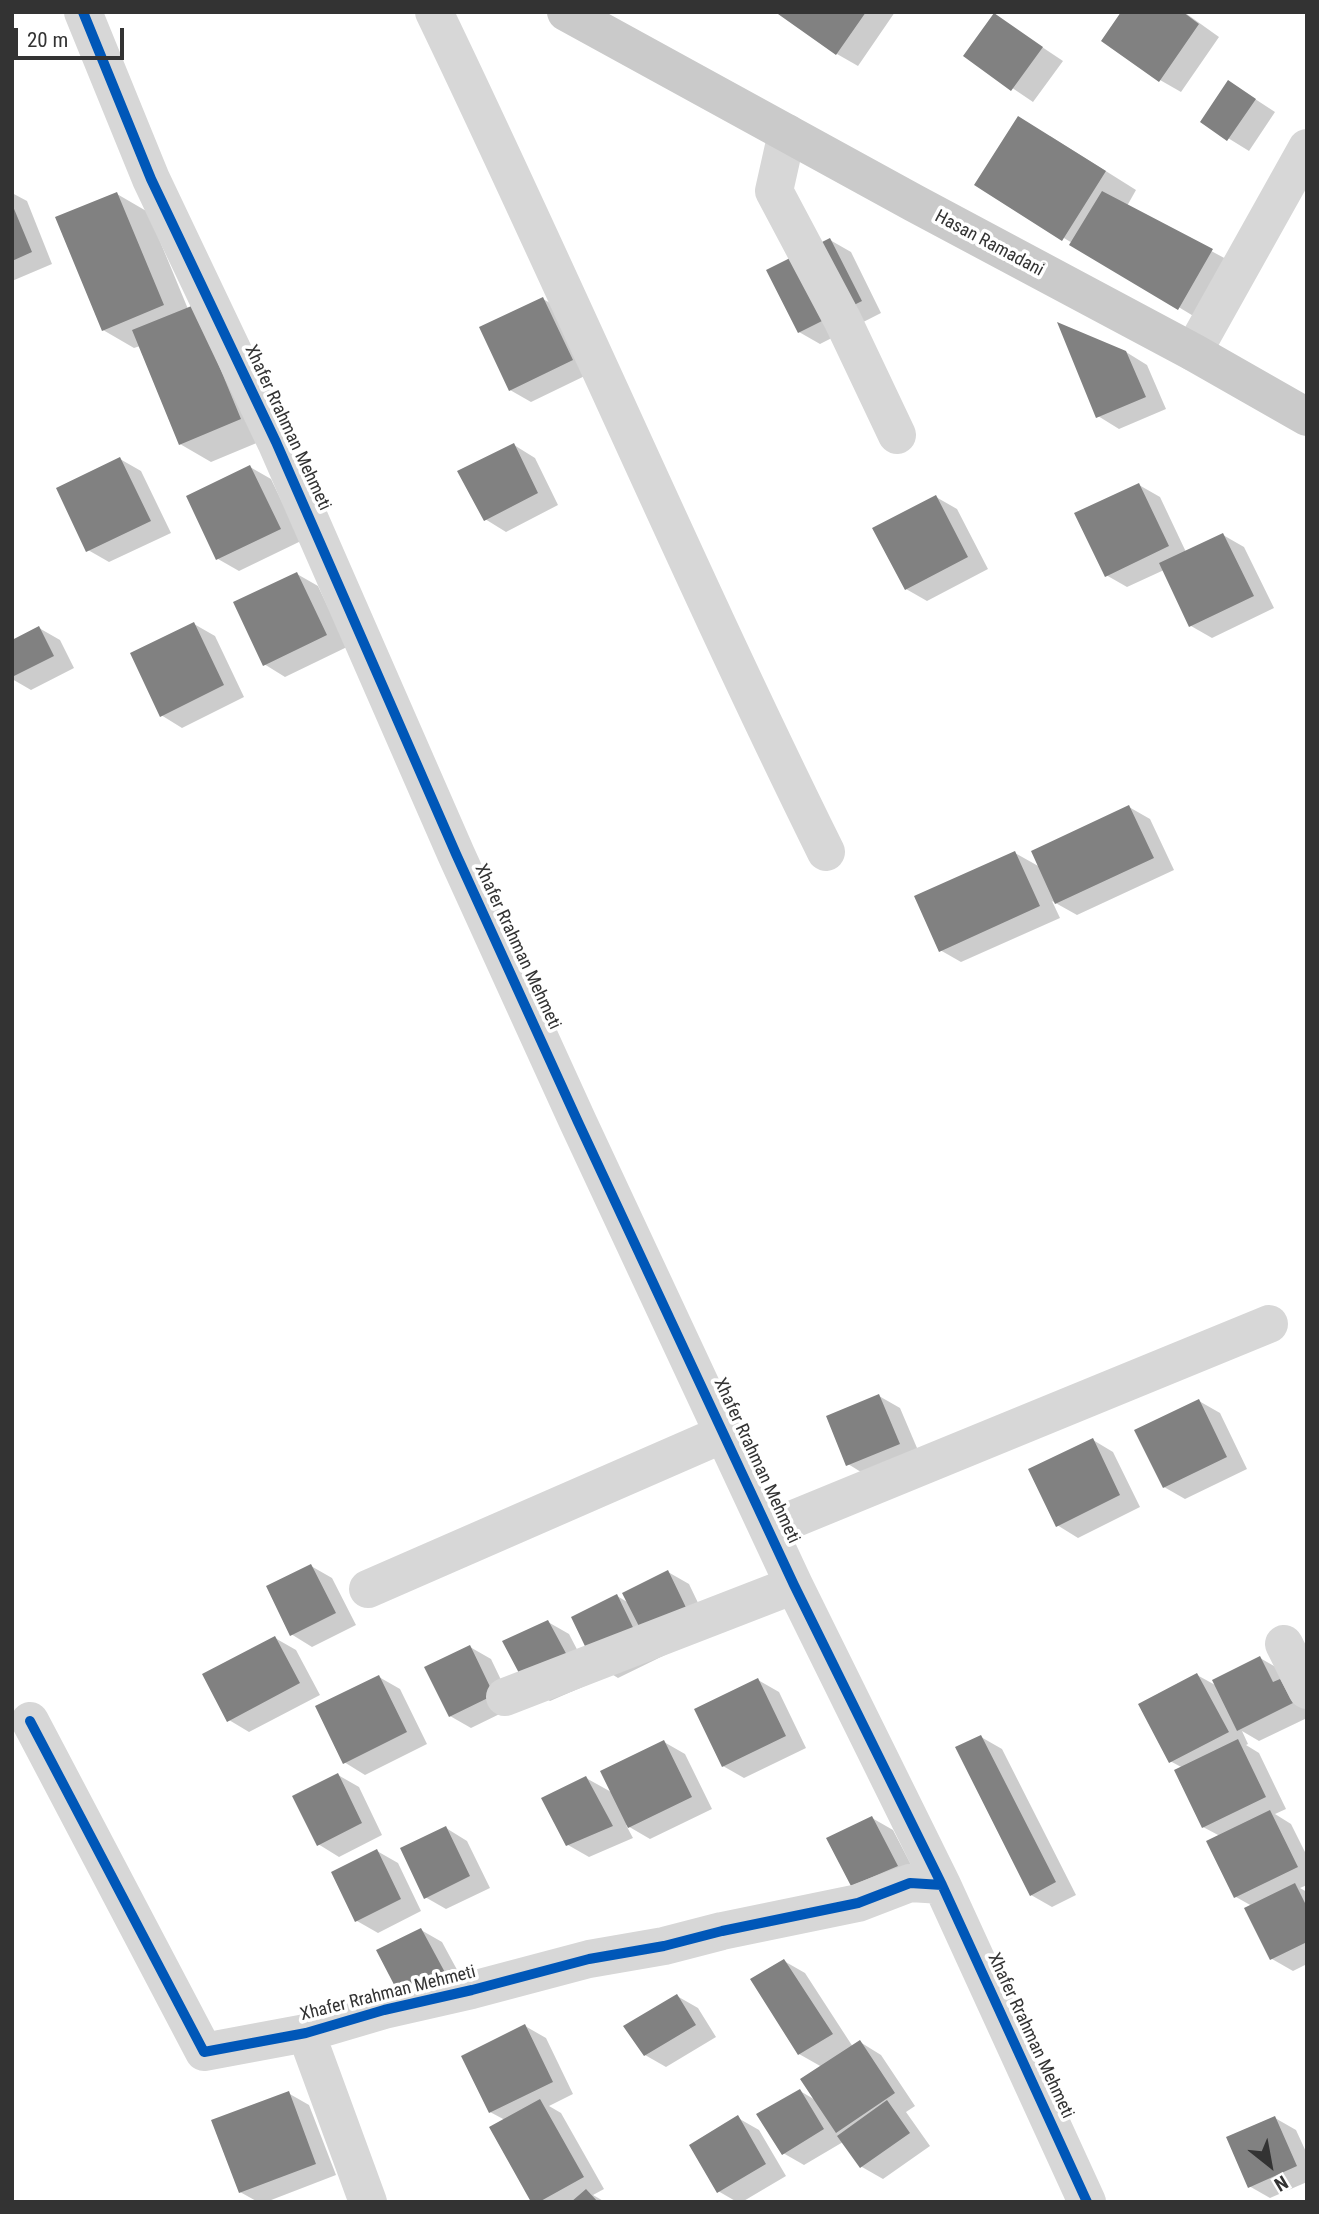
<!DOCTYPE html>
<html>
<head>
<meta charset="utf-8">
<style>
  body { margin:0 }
  #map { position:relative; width:1319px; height:2214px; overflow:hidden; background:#fff; font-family:"Roboto Condensed",sans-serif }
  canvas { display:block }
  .frame { position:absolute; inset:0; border:14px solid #333; pointer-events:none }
  .north { position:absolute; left:1235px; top:2130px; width:70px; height:70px; -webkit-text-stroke:5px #fff; paint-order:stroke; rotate:149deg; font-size:19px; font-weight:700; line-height:28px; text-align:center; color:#333 }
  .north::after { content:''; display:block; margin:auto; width:24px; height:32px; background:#333; clip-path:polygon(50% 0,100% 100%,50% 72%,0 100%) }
  .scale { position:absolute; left:14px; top:28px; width:110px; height:32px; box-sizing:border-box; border:4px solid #333; border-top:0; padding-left:9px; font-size:21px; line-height:24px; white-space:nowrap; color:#333; -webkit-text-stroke:5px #fff; paint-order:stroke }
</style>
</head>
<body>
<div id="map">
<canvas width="1319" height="2214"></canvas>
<div class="frame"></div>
<div class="north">N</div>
<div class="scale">20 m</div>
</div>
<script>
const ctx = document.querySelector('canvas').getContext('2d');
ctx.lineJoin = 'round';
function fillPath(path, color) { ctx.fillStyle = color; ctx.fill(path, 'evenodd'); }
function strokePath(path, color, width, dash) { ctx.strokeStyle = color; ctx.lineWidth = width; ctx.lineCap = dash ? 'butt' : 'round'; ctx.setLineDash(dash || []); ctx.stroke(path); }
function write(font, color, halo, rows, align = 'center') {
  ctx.font = font + ' "Roboto Condensed",sans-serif'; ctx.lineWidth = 7; ctx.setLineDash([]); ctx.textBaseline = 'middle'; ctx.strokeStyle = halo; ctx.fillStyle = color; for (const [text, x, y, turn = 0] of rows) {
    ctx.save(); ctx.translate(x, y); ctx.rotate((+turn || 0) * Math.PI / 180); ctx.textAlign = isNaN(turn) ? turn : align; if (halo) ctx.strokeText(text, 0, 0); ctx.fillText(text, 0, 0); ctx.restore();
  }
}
fillPath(new Path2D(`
  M 781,12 L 895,12 L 858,66 L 837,54 L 780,14 Z
  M 1123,12 L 1184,12 L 1219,37 L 1181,92 L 1160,80 Z
  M 994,15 L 1063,61 L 1033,102 L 965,56 Z
  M 1229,82 L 1275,112 L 1249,151 L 1202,122 Z
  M 1050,136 L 1136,190 L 1127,206 L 1243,268 L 1210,326 L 976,185 Z
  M 12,193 L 27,201 L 52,264 L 12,281 Z
  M 117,194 L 148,212 L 188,309 L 271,437 L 211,462 L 180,444 L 140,346 L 134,348 L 103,330 Z
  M 830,240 L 851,252 L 881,313 L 820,344 L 799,332 Z
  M 543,299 L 564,311 L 593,372 L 531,402 L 510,390 Z
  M 1126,352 L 1147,365 L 1166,409 L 1119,429 L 1098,416 Z
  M 514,445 L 535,458 L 558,505 L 506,532 L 485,519 Z
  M 120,459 L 141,471 L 171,533 L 109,562 L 88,550 Z
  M 250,467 L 271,479 L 301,541 L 239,571 L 218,559 Z
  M 1139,485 L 1160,497 L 1186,552 L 1223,535 L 1244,547 L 1274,608 L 1212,638 L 1191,626 L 1164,570 L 1127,587 L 1106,575 Z
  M 936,497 L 957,509 L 988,569 L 927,601 L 906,589 Z
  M 297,574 L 318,586 L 347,647 L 285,677 L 264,664 Z
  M 194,624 L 215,636 L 244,697 L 182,728 L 161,715 Z
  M 39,628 L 60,640 L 74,668 L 31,690 L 12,679 L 12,642 Z
  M 1129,807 L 1150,819 L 1174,870 L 1077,915 L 1052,901 L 1060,918 L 961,962 L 940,950 L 1015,853 L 1040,867 Z
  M 879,1396 L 900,1408 L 920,1455 L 869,1477 L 848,1464 Z
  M 1199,1401 L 1220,1413 L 1247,1469 L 1185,1499 L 1164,1487 Z
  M 1093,1440 L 1113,1452 L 1140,1507 L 1078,1538 L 1057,1525 Z
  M 311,1566 L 332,1578 L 356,1625 L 312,1647 L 291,1634 Z
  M 668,1572 L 689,1584 L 712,1632 L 618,1678 L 597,1665 L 617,1596 L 629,1603 Z
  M 548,1622 L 569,1634 L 594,1682 L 550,1701 L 529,1689 Z
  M 275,1638 L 296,1650 L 320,1695 L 249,1732 L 229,1720 Z
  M 470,1647 L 491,1659 L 514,1707 L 471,1728 L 450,1716 Z
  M 1260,1658 L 1281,1670 L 1307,1704 L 1307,1718 L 1259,1741 L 1242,1731 L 1248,1744 L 1246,1745 L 1259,1753 L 1286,1809 L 1275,1814 L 1291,1824 L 1307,1856 L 1307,1885 L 1300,1888 L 1307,1892 L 1307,1964 L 1293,1971 L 1272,1959 L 1252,1906 L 1236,1897 L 1220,1836 L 1203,1827 L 1183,1768 L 1170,1761 L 1197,1675 L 1217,1686 Z
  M 379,1677 L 400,1689 L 427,1744 L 365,1775 L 344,1762 Z
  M 758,1680 L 779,1692 L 806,1748 L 744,1778 L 723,1766 Z
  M 981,1737 L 1002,1749 L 1076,1895 L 1052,1907 L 1031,1895 Z
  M 664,1742 L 685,1754 L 712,1809 L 650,1839 L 626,1825 L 633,1838 L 589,1857 L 568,1845 L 586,1778 L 613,1793 Z
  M 338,1775 L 359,1787 L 382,1835 L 339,1857 L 318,1844 Z
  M 872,1818 L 893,1830 L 918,1878 L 852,1885 Z
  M 446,1828 L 467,1841 L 490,1888 L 446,1909 L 425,1897 Z
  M 377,1851 L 398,1863 L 421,1911 L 378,1933 L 357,1921 Z
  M 421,1930 L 442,1942 L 468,1990 L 423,2009 Z
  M 784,1961 L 805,1973 L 853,2047 L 860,2042 L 881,2055 L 915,2106 L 906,2112 L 930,2146 L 883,2179 L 862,2167 L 843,2142 L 804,2165 L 783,2153 L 800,2091 L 817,2101 L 822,2067 L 799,2054 Z
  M 677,1996 L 698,2008 L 716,2037 L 666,2067 L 645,2055 Z
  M 525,2026 L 546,2038 L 573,2094 L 549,2106 L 561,2113 L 604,2189 L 593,2195 L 605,2202 L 533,2202 L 505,2120 L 490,2112 Z
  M 288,2093 L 309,2105 L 336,2175 L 266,2202 L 258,2202 L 240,2192 Z
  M 738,2118 L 759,2130 L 786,2176 L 742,2202 L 737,2202 L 718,2191 Z
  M 1275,2118 L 1296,2130 L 1307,2154 L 1307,2182 L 1270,2198 L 1249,2186 Z`), '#0003');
fillPath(new Path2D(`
  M 779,12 L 866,12 L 836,55 L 778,14 Z
  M 1121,12 L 1183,12 L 1199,24 L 1159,82 L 1101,41 Z
  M 994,13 L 1043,47 L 1011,91 L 963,56 Z
  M 1228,80 L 1256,99 L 1227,141 L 1200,122 Z
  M 1018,116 L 1106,171 L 1062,241 L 974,185 Z
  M 1102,191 L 1213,249 L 1178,310 L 1069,245 Z
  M 117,192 L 164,305 L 102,331 L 55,217 Z
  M 12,204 L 32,252 L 12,261 Z
  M 830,238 L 862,301 L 798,333 L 766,270 Z
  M 543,297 L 573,360 L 509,391 L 479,327 Z
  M 194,305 L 241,419 L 179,445 L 132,330 Z
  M 1057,322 L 1126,351 L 1146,397 L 1096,418 Z
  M 514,443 L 538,493 L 484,521 L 457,471 Z
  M 120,457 L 151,521 L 86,552 L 56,488 Z
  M 250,465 L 281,529 L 216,560 L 186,496 Z
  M 1139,483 L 1169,546 L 1105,577 L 1074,513 Z
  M 936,495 L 968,557 L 905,590 L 872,528 Z
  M 1223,533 L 1254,596 L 1189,627 L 1159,563 Z
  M 297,572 L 327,635 L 263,666 L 233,602 Z
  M 194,622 L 224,685 L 160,717 L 130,653 Z
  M 39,626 L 54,656 L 12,677 L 12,640 Z
  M 1129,805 L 1154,858 L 1055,904 L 1031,851 Z
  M 1015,851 L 1040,906 L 939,952 L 914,896 Z
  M 879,1394 L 900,1444 L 846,1466 L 826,1416 Z
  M 1199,1399 L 1227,1457 L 1163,1488 L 1134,1430 Z
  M 1093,1438 L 1120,1495 L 1056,1527 L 1028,1469 Z
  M 311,1564 L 336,1613 L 290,1636 L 266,1586 Z
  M 668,1570 L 692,1620 L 647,1642 L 622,1593 Z
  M 617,1594 L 641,1644 L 595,1667 L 571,1617 Z
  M 548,1620 L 575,1670 L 528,1690 L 502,1641 Z
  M 275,1636 L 300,1683 L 227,1722 L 202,1674 Z
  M 470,1645 L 494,1695 L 449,1717 L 424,1667 Z
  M 1260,1656 L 1273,1682 L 1280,1679 L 1293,1703 L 1237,1731 L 1212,1680 Z
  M 1197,1673 L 1229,1732 L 1169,1763 L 1138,1704 Z
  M 379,1675 L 407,1732 L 343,1764 L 315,1706 Z
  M 758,1678 L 786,1736 L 722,1767 L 694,1709 Z
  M 981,1735 L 1056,1882 L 1030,1896 L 955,1747 Z
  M 1238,1739 L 1266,1797 L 1202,1828 L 1174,1770 Z
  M 664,1740 L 692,1797 L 628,1828 L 600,1771 Z
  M 338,1773 L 362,1823 L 317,1846 L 292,1796 Z
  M 586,1776 L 613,1826 L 566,1846 L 541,1798 Z
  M 1270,1810 L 1298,1867 L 1234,1898 L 1206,1841 Z
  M 872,1816 L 898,1866 L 851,1886 L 826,1838 Z
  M 446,1826 L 470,1876 L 424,1899 L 400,1848 Z
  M 377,1849 L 401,1899 L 355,1922 L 331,1872 Z
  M 1295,1883 L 1307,1907 L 1307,1942 L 1270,1960 L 1244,1908 Z
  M 421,1928 L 448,1978 L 401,1998 L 376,1950 Z
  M 784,1959 L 833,2034 L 798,2055 L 750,1979 Z
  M 677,1994 L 696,2025 L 644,2056 L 623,2026 Z
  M 525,2024 L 553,2082 L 489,2113 L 461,2056 Z
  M 860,2040 L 895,2093 L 836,2133 L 800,2079 Z
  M 800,2089 L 824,2129 L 782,2155 L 756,2114 Z
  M 289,2091 L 316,2164 L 239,2193 L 211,2120 Z
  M 540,2099 L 584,2177 L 539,2202 L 531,2202 L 489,2127 Z
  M 887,2100 L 910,2133 L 860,2168 L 837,2136 Z
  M 738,2115 L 766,2164 L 717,2193 L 689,2145 Z
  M 1275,2116 L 1297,2166 L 1248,2188 L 1226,2137 Z
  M 586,2189 L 598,2202 L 571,2202 Z`), '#818181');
strokePath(new Path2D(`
  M 83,12 L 151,179 L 276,442 L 456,854 L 578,1122 L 794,1585 L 942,1885 L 1087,2202
  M 434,12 C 568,290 689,575 826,852
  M 787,133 L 774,191 L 843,321 L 897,435
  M 1193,352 L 1307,148
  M 769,1529 L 1269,1324
  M 368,1589 L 723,1434
  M 1284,1644 L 1307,1690
  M 505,1697 L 794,1585
  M 30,1721 L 204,2052 L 306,2033 L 384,2010 L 472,1990 L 589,1959 L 664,1946 L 722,1931 L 858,1903 L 910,1883 L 942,1885
  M 306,2033 L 368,2202`), '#d7d7d7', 38);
strokePath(new Path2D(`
  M 566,12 L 914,203 L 1193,352 L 1307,417`), '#cacaca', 38);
strokePath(new Path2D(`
  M 83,12 L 151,179 L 276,442 L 456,854 L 578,1122 L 794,1585 L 942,1885 L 1087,2202
  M 30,1721 L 204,2052 L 306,2033 L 384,2010 L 472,1990 L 589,1959 L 664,1946 L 722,1931 L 858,1903 L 910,1883 L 942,1885`), '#0057b8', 10);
write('18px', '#333', '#fff', [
  ["Hasan Ramadani",989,244,28],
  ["Xhafer Rrahman Mehmeti",287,428,65],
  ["Xhafer Rrahman Mehmeti",517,947,65],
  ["Xhafer Rrahman Mehmeti",756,1461,65],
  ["Xhafer Rrahman Mehmeti",388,1994,-14],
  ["Xhafer Rrahman Mehmeti",1030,2036,65]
]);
</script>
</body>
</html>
